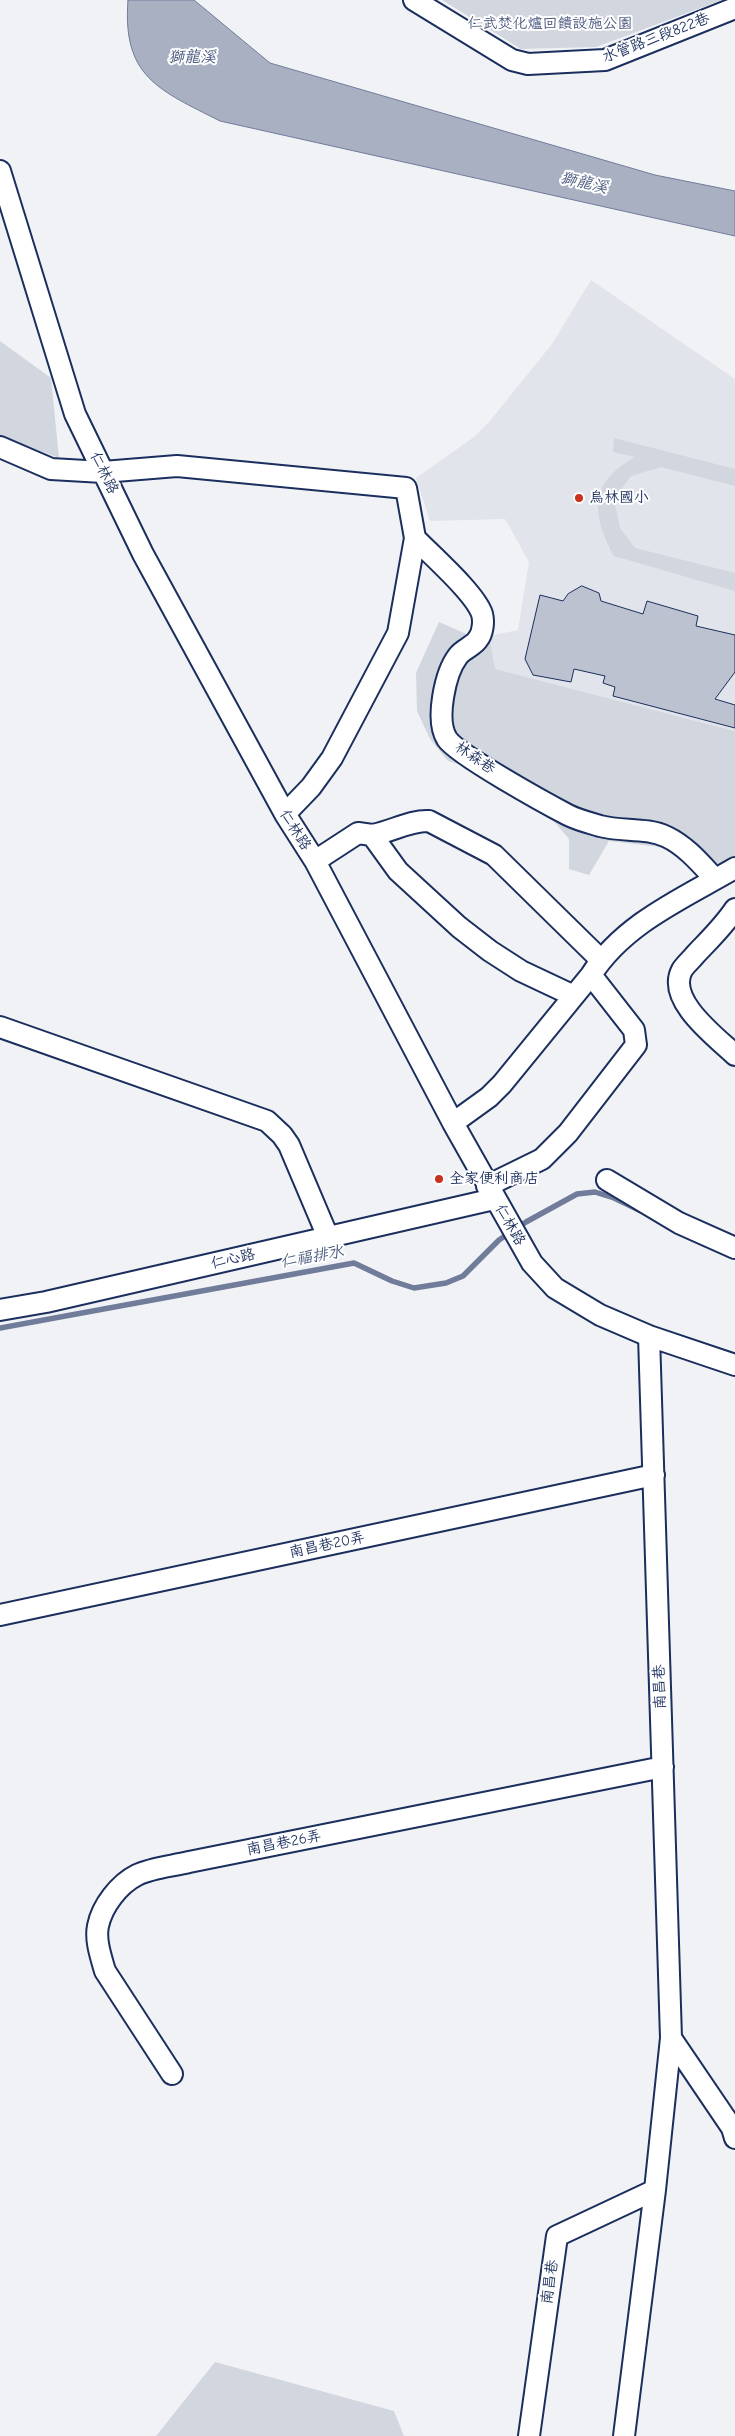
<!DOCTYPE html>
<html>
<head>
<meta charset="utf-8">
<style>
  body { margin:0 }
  canvas { display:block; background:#f1f2f5 }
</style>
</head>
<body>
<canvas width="735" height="2436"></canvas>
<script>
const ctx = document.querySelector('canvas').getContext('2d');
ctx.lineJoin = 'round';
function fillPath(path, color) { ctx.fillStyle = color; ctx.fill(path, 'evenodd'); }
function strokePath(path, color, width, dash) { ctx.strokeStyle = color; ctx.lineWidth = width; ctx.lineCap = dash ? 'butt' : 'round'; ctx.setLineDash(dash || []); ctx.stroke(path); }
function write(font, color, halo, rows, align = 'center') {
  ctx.font = font + ' "Comic Neue","LXGW WenKai TC",sans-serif'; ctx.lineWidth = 4; ctx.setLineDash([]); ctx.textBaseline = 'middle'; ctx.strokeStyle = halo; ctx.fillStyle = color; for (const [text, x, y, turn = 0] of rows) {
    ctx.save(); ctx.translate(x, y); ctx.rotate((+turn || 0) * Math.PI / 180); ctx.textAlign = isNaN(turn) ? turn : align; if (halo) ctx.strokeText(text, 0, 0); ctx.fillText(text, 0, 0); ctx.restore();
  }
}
fillPath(new Path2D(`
  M 591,280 L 735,379 L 735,731 L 494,669 L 489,636 L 518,630 L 529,562 L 505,519 L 430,521 L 416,478 L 474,437 L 489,422 L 552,344 Z`), '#e1e4ea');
fillPath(new Path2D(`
  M 442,0 L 722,0 L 596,47 L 521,49 Z
  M 0,341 L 51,378 L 59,458 L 0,436 Z
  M 614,438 L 735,469 L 735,486 L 661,467 L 631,476 L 616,496 L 615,504 L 620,528 L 635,548 L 735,573 L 735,591 L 614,556 C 591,512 589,483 635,457 L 613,452 Z
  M 439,622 L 476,638 L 489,636 L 495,669 L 735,731 L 735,872 L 686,850 L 609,841 L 589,875 L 569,869 L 569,839 L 533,797 L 464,766 L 448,761 L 430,739 L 417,711 L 416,673 Z
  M 215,2362 L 394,2411 L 404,2436 L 156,2436 Z`), '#d2d6df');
const water = new Path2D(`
  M 128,0 L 194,0 L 270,63 L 655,175 L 735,191 L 735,236 L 220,121 C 159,90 122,77 128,0 Z`);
fillPath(water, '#a8b0c2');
strokePath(water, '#707c9a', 1);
strokePath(new Path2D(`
  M 0,1328 L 354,1263 L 392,1281 L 414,1288 L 446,1283 L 463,1276 L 499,1240 L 526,1222 L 577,1194 L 595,1192 L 614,1198 L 641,1211`), '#707c9a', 5.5);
const building = new Path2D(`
  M 582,586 L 599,593 L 601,601 L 643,614 L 647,601 L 698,616 L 696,626 L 735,635 L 735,672 L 715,699 L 735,705 L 735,728 L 613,696 L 615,687 L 603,683 L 605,676 L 574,669 L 571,682 L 533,675 L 525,659 L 540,595 L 563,601 L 568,594 Z`);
fillPath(building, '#bcc2d0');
strokePath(building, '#1b2f5e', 1);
const minor = new Path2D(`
  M 414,0 L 512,60 L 528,64 L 605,60 L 735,8
  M 0,171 L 75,414 L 143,554 L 285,814 L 315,861 L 453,1123 L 532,1263 L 555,1288 L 600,1315 L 649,1336 L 735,1365
  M 0,447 L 51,469 L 103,472 L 177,466 L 406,488 L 415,538 L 398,633 L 332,758 L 311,787 L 285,814
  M 415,538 C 431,555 475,593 482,614 C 484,621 483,633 478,639 C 474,646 463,649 458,656 C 445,673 435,720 447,739 C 458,755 547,804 568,815 C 578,820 590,823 600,826 C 622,832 646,827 667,837 C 686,846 701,864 715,879
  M 372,835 C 391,832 410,820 429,821 L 494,855 L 601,960
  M 315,861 L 358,833 L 372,835 L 398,871 L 459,927 L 490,951 L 521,971 L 574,996
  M 735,909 C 723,927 709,940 695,955 C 691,960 685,965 682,970 C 666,1000 716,1037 735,1055
  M 0,1027 L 267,1121 L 282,1135 L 289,1145 L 328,1237
  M 453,1123 L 489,1097 L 502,1084 L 591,975 C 624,923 684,898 735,868
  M 607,1180 L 679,1223 L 735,1248
  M 487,1186 L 542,1159 L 568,1133 L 636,1045 L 634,1030 L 591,975
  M 0,1310 L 46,1302 L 494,1199
  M 649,1336 L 671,2038 L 732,2128 L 735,2138
  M 0,1615 L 654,1475
  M 172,2074 L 105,1971 C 101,1957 95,1940 98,1926 C 102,1906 119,1884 137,1875 C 151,1868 173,1866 189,1862 L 663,1767
  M 529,2436 L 557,2236 L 655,2190
  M 624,2436 L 655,2190 L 671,2038`);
strokePath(minor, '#1b2f5e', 24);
strokePath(minor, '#fff', 20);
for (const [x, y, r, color] of [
  [579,498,5,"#c8321e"],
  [439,1179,5,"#c8321e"]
]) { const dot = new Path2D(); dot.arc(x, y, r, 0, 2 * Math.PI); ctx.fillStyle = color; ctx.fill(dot); strokePath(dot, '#fff', 2); }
write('15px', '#49597e', '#fff', [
  ["仁武焚化爐回饋設施公園",550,24]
]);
write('15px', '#1b2f5e', '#fff', [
  ["水管路三段822巷",656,38,-21],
  ["仁林路",104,473,64],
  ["林森巷",475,758,34],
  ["仁林路",295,830,58],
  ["仁林路",510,1225,60],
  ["仁心路",233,1259,-13],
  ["南昌巷20弄",327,1545,-12],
  ["南昌巷",660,1687,-92],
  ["南昌巷26弄",284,1843,-11],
  ["南昌巷",550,2282,-82]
]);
write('15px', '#1b2f5e', '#fff', [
  ["烏林國小",589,498],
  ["全家便利商店",449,1179]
], 'left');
write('italic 16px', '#4c5c81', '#fff', [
  ["獅龍溪",192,57],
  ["獅龍溪",584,183,13],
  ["仁福排水",312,1257,-10]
]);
</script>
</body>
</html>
